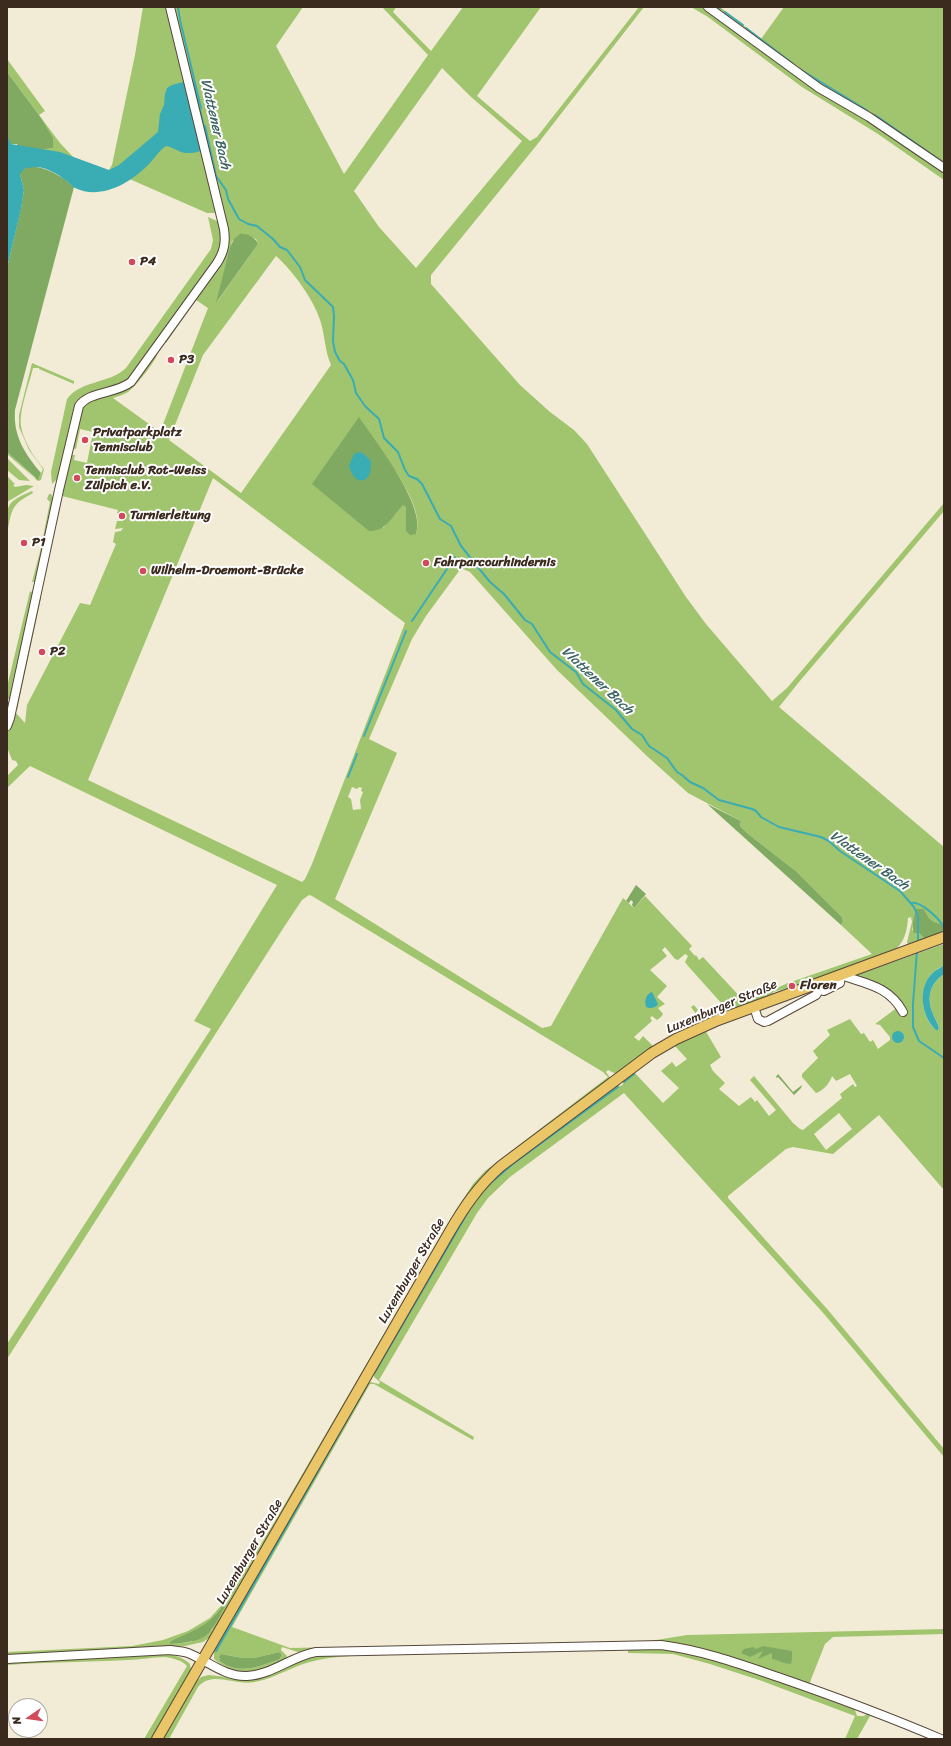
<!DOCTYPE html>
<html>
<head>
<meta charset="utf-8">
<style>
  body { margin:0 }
  #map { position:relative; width:951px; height:1746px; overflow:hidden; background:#f2ecd6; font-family:Sriracha,sans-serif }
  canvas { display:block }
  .frame { position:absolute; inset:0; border:8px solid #3b2a1e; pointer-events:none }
  .north { position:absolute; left:8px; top:1698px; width:40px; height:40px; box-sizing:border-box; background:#fff; border:1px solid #b1aaa5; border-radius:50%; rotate:257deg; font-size:11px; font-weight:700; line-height:16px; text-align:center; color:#3b2a1e }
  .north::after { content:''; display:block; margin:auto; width:14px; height:18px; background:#d1495b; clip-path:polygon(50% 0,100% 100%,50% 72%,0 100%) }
</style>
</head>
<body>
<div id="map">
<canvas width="951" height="1746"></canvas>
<div class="frame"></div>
<div class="north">N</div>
</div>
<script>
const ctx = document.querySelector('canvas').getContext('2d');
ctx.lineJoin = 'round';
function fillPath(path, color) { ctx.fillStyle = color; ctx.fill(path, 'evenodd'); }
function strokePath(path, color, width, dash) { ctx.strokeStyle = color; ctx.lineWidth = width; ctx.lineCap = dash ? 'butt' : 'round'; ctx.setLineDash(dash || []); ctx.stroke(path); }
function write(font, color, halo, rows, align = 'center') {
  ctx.font = font + ' Sriracha,sans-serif'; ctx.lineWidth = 4; ctx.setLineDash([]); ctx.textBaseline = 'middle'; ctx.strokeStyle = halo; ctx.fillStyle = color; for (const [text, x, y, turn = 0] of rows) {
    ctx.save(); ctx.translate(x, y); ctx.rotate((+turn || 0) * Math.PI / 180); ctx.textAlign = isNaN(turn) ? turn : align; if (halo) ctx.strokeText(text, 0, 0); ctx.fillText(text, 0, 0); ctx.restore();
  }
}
fillPath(new Path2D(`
  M 143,7 L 167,7 L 217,211 L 214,213 L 207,213 L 109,170 L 112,165 L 135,55 Z
  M 172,7 L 303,7 L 276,46 L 344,174 L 428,55 L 382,7 L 396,7 L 393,12 L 431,51 L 463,7 L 541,7 L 477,96 L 530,141 L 537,137 L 639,7 L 644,7 L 536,146 L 431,275 L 431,284 L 520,385 L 550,412 L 574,430 L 587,444 L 686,597 L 706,624 L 772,701 L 787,688 L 944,503 L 944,511 L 799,682 L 779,707 L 944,847 L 944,924 C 932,925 929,919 924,909 L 915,911 L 912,930 L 919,933 L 925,939 L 944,931 L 944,933 L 908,945 L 907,942 L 912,922 L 911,917 L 908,918 C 907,932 904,944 892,952 L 795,988 L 795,986 L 773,992 L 773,994 L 756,1002 L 755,1001 L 731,1010 L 723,1005 L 688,966 L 685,962 L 688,956 L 685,954 L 678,960 L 675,959 L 665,947 L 662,950 L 667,956 L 650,970 L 667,986 L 657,997 L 665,1004 L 658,1008 L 663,1014 L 661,1017 L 657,1020 L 652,1016 L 650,1018 L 652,1021 L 634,1037 L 639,1041 L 643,1036 L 654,1047 L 620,1073 L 614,1073 L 608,1070 L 606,1072 L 611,1079 L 490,1172 L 210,1637 L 203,1642 L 185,1646 L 7,1656 L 7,1652 L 132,1646 L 163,1640 L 188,1631 L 210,1618 L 228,1598 L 275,1521 L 456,1210 L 473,1184 L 485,1171 L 608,1077 L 603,1072 L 312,896 L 309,895 L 302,900 L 284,927 L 7,1359 L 7,1344 L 211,1029 L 194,1021 L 277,885 L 30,766 L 7,788 L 7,776 L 18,765 L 16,761 L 12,760 L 7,747 L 7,732 L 16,713 L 25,723 L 27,705 L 80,603 L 90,605 L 116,544 L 113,542 L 115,532 L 121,531 L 123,528 L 115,529 L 117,521 L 122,521 L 124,515 L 117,513 L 118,510 L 62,496 L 71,455 L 75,455 L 74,460 L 87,463 L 93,432 L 80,429 L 76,449 L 71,448 L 79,412 L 89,401 L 111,395 L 158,352 C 157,360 136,386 128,392 C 123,395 118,396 113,398 L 160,432 L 208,308 L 196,300 L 166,343 L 165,340 L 227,249 ZM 442,68 L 470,96 L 522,141 L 416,268 L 379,227 L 354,191 ZM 244,234 L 256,239 L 258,244 L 217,302 L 232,241 ZM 276,256 C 293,271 315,301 321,323 C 325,337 325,351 331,365 L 241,493 L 169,440 L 203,355 ZM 375,441 C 389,462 426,508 416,534 L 406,531 L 406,506 L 402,504 L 383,528 ZM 213,478 L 405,623 L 312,864 L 305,879 L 302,882 L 88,780 ZM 463,569 L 470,572 L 557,670 L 648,757 L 688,793 L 741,821 L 740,826 L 747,833 L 797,872 L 842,917 L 843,922 L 841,925 L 872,954 L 788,983 L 745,1002 L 703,957 L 699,960 L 696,955 L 695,956 L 689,949 L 692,946 L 645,896 L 634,908 L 623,898 L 551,1026 L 542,1028 L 335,899 L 397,753 L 369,739 L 412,639 L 426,616 L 459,571 ZM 352,787 L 357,789 L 359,787 L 362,788 L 361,791 L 363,792 L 360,800 L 361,809 L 353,810 L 351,799 L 348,797 ZM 225,1604 L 212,1630 L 191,1642 L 171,1644 L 171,1641 L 202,1627 L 211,1621 Z
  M 691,7 L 704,7 L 944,171 L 944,180 L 878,134 L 802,87 L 708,17 Z
  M 713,7 L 720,7 L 761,39 L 784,7 L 944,7 L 944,165 L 830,91 Z
  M 7,59 L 45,111 L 39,115 L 60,143 L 76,160 L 78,170 L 74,187 L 65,179 L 40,150 L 53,148 L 39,115 L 7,72 Z
  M 208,217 L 219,222 L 223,237 L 222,250 L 130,379 L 126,382 L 85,397 L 59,477 L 52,484 L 51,472 L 67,399 C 81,380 109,384 126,368 L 211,249 L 213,240 Z
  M 32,363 L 74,381 L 74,384 L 39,369 L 39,368 L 33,368 C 29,385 19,410 21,426 C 23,440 34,458 44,469 L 41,480 L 38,481 L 7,454 L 7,452 L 35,478 L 39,478 L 43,469 L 29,450 L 19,427 L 19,415 Z
  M 7,458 L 30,481 L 19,480 L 7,470 Z
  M 7,476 L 15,484 L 13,485 L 15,487 L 26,485 L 34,486 L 7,502 Z
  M 32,491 L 33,493 C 10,505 12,510 7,534 C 7,505 4,503 32,491 Z
  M 49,494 L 51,494 L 54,499 L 36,582 L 32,582 L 40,552 L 50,502 L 47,499 Z
  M 30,591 L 33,593 L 11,699 L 7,699 L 7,687 Z
  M 40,598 L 41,598 L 17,710 L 15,709 Z
  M 944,944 L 944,965 C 938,969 931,972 928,979 C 919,994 922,1020 937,1031 L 939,1027 C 938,1023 935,1020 934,1016 C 926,999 929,984 944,974 L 944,1190 L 879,1115 L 833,1154 L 793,1147 L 786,1149 L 728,1196 L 728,1198 L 828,1310 L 944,1449 L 944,1457 L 825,1315 L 624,1093 L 510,1177 L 488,1198 L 477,1213 L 379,1380 L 474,1437 L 473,1440 L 374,1384 L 370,1384 L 232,1627 L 290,1648 L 650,1641 L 687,1635 L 944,1629 L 944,1634 L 833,1637 L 825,1644 L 810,1682 L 811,1684 L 864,1703 L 944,1736 L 944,1738 L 864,1705 L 816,1688 L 811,1684 L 799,1682 C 753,1667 708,1648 659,1643 L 325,1648 L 298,1652 L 282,1647 L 281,1650 L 287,1656 L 286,1658 C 259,1671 241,1681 214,1659 L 214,1648 L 366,1384 L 370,1382 L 379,1384 L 380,1382 L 374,1377 L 373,1370 L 465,1211 C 483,1183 508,1165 534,1146 C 561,1125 590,1106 616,1085 L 621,1086 L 623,1084 L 624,1079 L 634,1072 L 663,1103 L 679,1088 L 661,1071 L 672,1062 L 676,1067 L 687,1059 L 674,1045 L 705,1030 L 721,1057 L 710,1065 L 713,1071 L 725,1083 L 719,1089 L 739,1106 L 751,1097 L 755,1102 L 757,1100 L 769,1116 L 776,1110 L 750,1080 L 754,1076 L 793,1123 L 800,1129 L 803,1130 L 842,1098 L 840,1094 L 853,1084 L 855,1087 L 857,1086 L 850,1074 L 836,1081 L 832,1076 C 830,1083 823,1091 816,1093 L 802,1077 L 802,1074 L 818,1058 L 813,1051 L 830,1035 L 827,1030 L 850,1019 L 861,1034 L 864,1033 L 870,1042 L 873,1040 L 878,1049 L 890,1040 L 890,1037 L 880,1025 L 875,1024 L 898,1007 L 887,995 L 853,981 C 865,983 885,989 893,999 C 897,1004 899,1010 902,1016 L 905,1014 C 894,991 876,982 851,977 ZM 839,1113 L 852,1129 L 826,1150 L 814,1134 ZM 279,1652 L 282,1654 L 280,1659 C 261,1666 238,1676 220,1661 L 219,1656 L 221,1654 L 243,1658 L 254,1658 Z
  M 694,1005 L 698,1010 L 696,1012 L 702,1019 L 702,1022 L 689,1028 L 685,1019 L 696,1014 L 691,1007 Z
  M 615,1648 L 668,1649 L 719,1661 L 854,1707 L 857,1716 L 864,1716 L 868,1713 L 935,1739 L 929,1739 L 881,1718 L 870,1716 L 857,1739 L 845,1739 L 855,1716 L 762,1681 L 710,1664 L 673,1654 L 628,1653 L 628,1649 C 555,1651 482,1651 409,1654 C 379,1656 347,1654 318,1660 C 295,1664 277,1678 255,1682 C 234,1686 212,1670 198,1687 L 169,1739 L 161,1739 L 193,1685 L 201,1677 L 209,1675 L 243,1679 L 308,1656 Z
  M 160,1653 C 170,1654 182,1656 190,1664 L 191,1670 L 152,1739 L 144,1739 L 187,1666 C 182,1660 172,1658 165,1657 C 152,1657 140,1660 128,1660 C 87,1662 47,1662 7,1665 L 7,1662 Z`), '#a1c46e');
fillPath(new Path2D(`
  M 7,72 L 39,115 L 53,138 L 53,148 L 40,150 L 37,167 C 51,170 63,177 74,187 L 15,410 C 13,436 25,454 41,473 L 38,480 L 7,452 L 7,268 L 21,208 L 24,190 L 20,174 L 17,144 L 10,144 L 7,135 Z
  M 240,234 C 247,233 256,238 258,244 L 216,303 L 230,247 L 234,239 Z
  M 359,417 C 375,441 427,506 416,534 L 410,535 L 406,531 L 406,507 L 403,505 C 392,516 386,532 369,531 L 312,484 Z
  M 707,804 L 741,821 L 740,826 L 747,833 L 797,872 L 842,917 L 843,922 L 841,925 Z
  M 636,885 L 646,894 L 634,908 L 632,905 L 633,902 L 631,900 L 629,903 L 626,901 Z
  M 917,909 L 924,909 C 929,919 932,924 944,924 L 944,931 L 925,939 L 919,933 L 914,933 C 911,928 914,917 915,911 Z
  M 778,1074 L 793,1092 L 802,1085 L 801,1088 L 794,1095 L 778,1077 L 777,1078 L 776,1077 Z
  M 226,1604 C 209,1637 209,1641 170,1644 L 171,1641 C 193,1630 209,1627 223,1605 Z
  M 763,1646 L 792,1651 L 792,1659 L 791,1664 C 783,1664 779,1660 772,1659 L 772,1653 L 758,1659 L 763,1651 L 750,1657 L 741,1653 L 744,1649 L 753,1647 L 756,1649 Z
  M 279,1652 L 282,1654 L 280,1659 C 261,1666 238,1676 220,1661 L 219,1656 L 221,1654 L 243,1658 L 254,1658 Z`), '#80aa61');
fillPath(new Path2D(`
  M 194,79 L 210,149 C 201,151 189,155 181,152 C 176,150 172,147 166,146 C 158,151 154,160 147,166 C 129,184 100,200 75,188 C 71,186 69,182 65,180 C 58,174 47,168 37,167 C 33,167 29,168 25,168 L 20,174 L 24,190 L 21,209 L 7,268 L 7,135 L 11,144 L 60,152 L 109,170 L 119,165 L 158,132 L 160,114 L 164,105 L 165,94 L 167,88 L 172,85 Z
  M 359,452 L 364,454 L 371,461 C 373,484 355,488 349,466 L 354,454 Z
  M 944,965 L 944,974 C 929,984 926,999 934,1016 C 935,1020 938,1023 939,1028 L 937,1031 C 922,1019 918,992 929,977 C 933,971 939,969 944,965 Z
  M 652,992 L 658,1004 C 656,1008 650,1009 646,1007 C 644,1001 646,994 652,992 Z
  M892 1037a6 6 0 1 1 12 0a6 6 0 1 1-12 0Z`), '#3aacb4');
strokePath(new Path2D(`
  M 178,7 L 180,20 L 201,108
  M 718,7 L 720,8
  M 725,12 L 743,25
  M 746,28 L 792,63
  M 798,68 L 868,111
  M 875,115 L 944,163
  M 205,126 L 216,176 L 226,190 L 228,199 L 239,219 L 248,224 L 257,226 L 273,239 L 280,247 L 287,250 L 300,267 L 305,280 L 333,307 L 334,316 L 333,341 L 335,352 L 340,361 L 344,364 L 353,380 L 356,393 L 365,406 L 379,419 L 384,438 L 398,452 L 405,470 L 409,476 L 417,479 L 422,484 L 440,519 L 451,526 L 461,546 L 490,582 L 504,594 L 525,620 L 532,624 L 550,652 L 576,672 L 583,684 L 616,710 L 632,729 L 642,735 L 649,746 L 667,758 L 677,772 L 682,775 L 690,782 L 703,788 L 719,800 L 752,809 L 756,811 L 761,817 L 779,827 L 821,837 L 829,841 L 840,851 L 900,891 L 914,907 L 918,916 L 918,944
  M 412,621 L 455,557
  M 364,736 L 406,631
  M 348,777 L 357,754
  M 911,903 C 921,901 940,919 944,928
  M 917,950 L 913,1004 L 913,1027 L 919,1041 L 944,1058
  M 624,1082 L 634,1074
  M 487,1186 L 514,1163 L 618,1087
  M 375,1372 L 468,1212
  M 216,1651 L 367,1385`), '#3aacb4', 2);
const minor = new Path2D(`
  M 708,7 L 819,88 L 869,117 L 944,168
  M 7,726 L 10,718 L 59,490 L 79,406 C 89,391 116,394 131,382 L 217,263 C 224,252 226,243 224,229 L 170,7
  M 815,984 L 819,989 L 824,991 L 840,983 L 841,975 C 866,984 889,986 903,1012
  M 754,1007 L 758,1019 L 764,1022 L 768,1021 L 816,995 L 818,992 L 817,987
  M 7,1659 L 170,1650 C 176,1651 182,1651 188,1653 C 208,1661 225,1677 247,1676 C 272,1675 292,1656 316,1652 L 661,1645 C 701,1650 740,1664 778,1677 C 833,1696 887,1716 941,1739`);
const major = new Path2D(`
  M 157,1739 L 449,1233 C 464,1207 479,1185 501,1166 L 652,1053 L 676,1039 L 718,1020 L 944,937`);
strokePath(minor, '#56473a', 10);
strokePath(major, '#56473a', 12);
strokePath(minor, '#fff', 8);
strokePath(major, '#eac669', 10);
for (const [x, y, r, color] of [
  [132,262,4,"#d1495b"],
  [171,360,4,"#d1495b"],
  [85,440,4,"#d1495b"],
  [77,478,4,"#d1495b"],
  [122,516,4,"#d1495b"],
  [24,543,4,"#d1495b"],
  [426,563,4,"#d1495b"],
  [143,571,4,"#d1495b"],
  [42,652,4,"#d1495b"],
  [792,986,4,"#d1495b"]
]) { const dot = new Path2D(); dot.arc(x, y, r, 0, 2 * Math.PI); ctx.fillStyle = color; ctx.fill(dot); strokePath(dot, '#fff', 1.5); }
write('bold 13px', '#3b2a1e', '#fff', [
  ["P4",140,262],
  ["P3",179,360],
  ["Privatparkplatz",93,433],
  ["Tennisclub",93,448],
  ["Tennisclub Rot-Weiss",85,471],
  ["Zülpich e.V.",85,486],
  ["Turnierleitung",130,516],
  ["P1",32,543],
  ["Fahrparcourhindernis",434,563],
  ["Wilhelm-Droemont-Brücke",151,571],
  ["P2",50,652],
  ["Floren",800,986]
], 'left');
write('13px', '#3b2a1e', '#fff', [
  ["Luxemburger Straße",722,1007,-23],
  ["Luxemburger Straße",412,1271,-60],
  ["Luxemburger Straße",250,1552,-60]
]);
write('italic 14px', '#3b6462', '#fff', [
  ["Vlattener Bach",215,124,77],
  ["Vlattener Bach",597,681,43],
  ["Vlattener Bach",869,861,35]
]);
</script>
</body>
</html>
